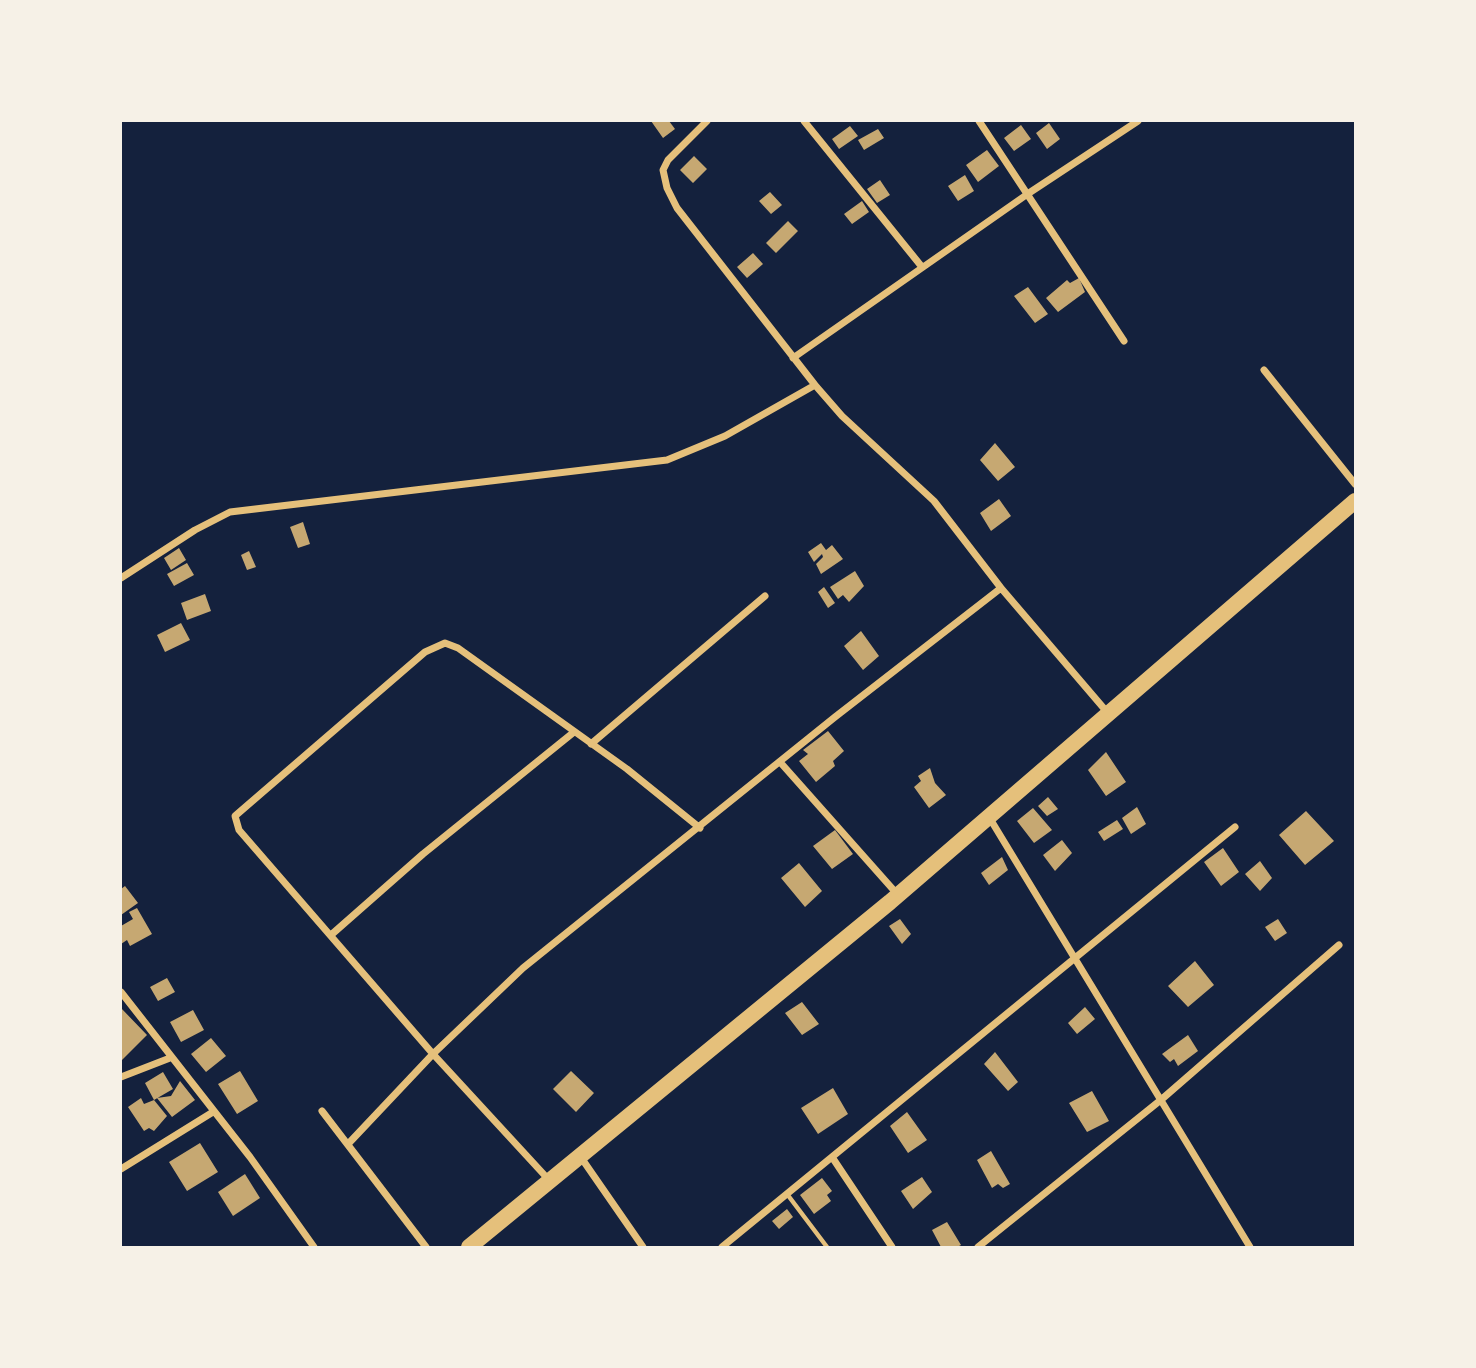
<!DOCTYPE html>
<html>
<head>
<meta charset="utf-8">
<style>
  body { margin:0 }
  #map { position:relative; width:1476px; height:1368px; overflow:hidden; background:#14213d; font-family:"Times New Roman",serif }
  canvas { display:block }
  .frame { position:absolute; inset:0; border:122px solid #f6f1e7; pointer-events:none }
</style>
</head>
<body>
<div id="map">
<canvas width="1476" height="1368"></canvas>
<div class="frame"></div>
</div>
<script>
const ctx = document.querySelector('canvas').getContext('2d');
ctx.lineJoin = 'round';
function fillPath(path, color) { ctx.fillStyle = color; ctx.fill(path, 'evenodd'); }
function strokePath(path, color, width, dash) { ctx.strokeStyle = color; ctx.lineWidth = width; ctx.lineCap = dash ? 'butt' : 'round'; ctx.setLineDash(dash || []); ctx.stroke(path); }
fillPath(new Path2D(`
  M 651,121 L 669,121 L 675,129 L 663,138 Z
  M 1049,123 L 1060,139 L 1047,149 L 1036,133 Z
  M 1021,125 L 1031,139 L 1014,151 L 1004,138 Z
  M 850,126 L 858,136 L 839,149 L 832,139 Z
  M 878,129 L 884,138 L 864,150 L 858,140 Z
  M 987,150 L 999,166 L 978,182 L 966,165 Z
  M 694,156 L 707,169 L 693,183 L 680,170 Z
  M 965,175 L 974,191 L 958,201 L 948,186 Z
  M 880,180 L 890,195 L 877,203 L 867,189 Z
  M 770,192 L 782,205 L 771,214 L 759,201 Z
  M 862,201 L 869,212 L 852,224 L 844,214 Z
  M 788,221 L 798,231 L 776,253 L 766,243 Z
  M 753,253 L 763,264 L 747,278 L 737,267 Z
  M 1079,278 L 1085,292 L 1058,312 L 1046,298 L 1067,280 L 1070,283 Z
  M 1028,287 L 1048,314 L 1035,323 L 1014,296 Z
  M 995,443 L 1015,467 L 998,481 L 980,460 Z
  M 999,499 L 1011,516 L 991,531 L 980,513 Z
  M 303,522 L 310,544 L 298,548 L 290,527 Z
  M 821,543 L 826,550 L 832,545 L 843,559 L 821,574 L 816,564 L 823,557 L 822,554 L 814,562 L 808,552 Z
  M 179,548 L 186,560 L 171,570 L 164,558 Z
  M 249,551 L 256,567 L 247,570 L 241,555 Z
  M 187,563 L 194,575 L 174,586 L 167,574 Z
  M 855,571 L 864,586 L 849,602 L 843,595 L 838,599 L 830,587 Z
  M 824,587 L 835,603 L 828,608 L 818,592 Z
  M 205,594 L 211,611 L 187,620 L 181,603 Z
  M 181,623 L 190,640 L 165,652 L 157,635 Z
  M 861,631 L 879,656 L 863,670 L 844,646 Z
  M 828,731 L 844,751 L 833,761 L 835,766 L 816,782 L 799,761 L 808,754 L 803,750 Z
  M 1106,752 L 1126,782 L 1106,796 L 1088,770 Z
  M 930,768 L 935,783 L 946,795 L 929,808 L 914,787 L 921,781 L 918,776 Z
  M 1048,797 L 1058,809 L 1047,816 L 1038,806 Z
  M 1137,807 L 1146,824 L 1131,834 L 1122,818 Z
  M 1033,808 L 1052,830 L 1034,843 L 1017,821 Z
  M 1306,811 L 1334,841 L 1305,865 L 1279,835 Z
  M 1117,820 L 1123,829 L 1104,841 L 1098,832 Z
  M 835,830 L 853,854 L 832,869 L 813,846 Z
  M 1062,840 L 1072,853 L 1055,871 L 1043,855 Z
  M 1223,848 L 1239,872 L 1221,886 L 1204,862 Z
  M 1002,857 L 1008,870 L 989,885 L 981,873 Z
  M 1260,861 L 1272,878 L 1260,891 L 1245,874 Z
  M 799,863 L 822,891 L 805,907 L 781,878 Z
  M 125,886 L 138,903 L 121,915 L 121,889 Z
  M 137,908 L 152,934 L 130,946 L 127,940 L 121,944 L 121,926 L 133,919 L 129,912 Z
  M 900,919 L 911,934 L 902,944 L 889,926 Z
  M 1278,919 L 1287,933 L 1275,941 L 1265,927 Z
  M 1195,961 L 1214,985 L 1188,1007 L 1168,986 Z
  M 167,978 L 175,992 L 158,1001 L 150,987 Z
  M 802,1002 L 819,1024 L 802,1035 L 785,1013 Z
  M 1085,1007 L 1095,1019 L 1077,1034 L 1068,1023 Z
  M 121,1008 L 147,1035 L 121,1061 Z
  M 193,1010 L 204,1030 L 181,1042 L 170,1022 Z
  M 1188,1035 L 1198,1051 L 1178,1066 L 1174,1059 L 1170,1062 L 1162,1054 Z
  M 211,1038 L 226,1056 L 206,1072 L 191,1054 Z
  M 995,1052 L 1018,1082 L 1008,1091 L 984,1064 Z
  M 240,1071 L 258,1101 L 237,1114 L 218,1084 Z
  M 571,1071 L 594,1093 L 576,1112 L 553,1089 Z
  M 163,1072 L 173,1089 L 154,1100 L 145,1083 Z
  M 180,1081 L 195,1100 L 172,1117 L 157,1098 L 171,1096 Z
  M 833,1088 L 848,1114 L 818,1134 L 801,1108 Z
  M 1092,1091 L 1109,1121 L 1087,1132 L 1069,1103 Z
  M 141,1098 L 144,1104 L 154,1100 L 167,1116 L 154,1131 L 149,1128 L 144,1131 L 128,1107 Z
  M 907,1112 L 927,1140 L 908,1153 L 890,1126 Z
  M 200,1143 L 218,1172 L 187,1191 L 169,1162 Z
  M 991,1151 L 1010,1184 L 1003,1188 L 998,1184 L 992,1188 L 977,1160 Z
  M 245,1174 L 260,1198 L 233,1216 L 218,1192 Z
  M 922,1177 L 932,1192 L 913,1209 L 901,1191 Z
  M 822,1178 L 832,1191 L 827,1195 L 831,1201 L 814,1214 L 800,1195 Z
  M 787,1209 L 793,1217 L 779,1229 L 772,1221 Z
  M 947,1222 L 961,1245 L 957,1247 L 941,1247 L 932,1230 Z`), '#c6a872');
strokePath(new Path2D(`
  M 787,1194 L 827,1247`), '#e5c07b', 4.5);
strokePath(new Path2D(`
  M 707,121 L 668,160 L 663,170 L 667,188 L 677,208 L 815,385 L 842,416 L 934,501 L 1001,588 L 1107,712
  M 804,121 L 922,267
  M 979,121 L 1124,341
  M 793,358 L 1029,193 L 1138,121
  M 1264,370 L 1355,484
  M 121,578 L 195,530 L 230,512 L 667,460 L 725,436 L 815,385
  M 591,744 L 765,596
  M 780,762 L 898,895
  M 989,817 L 1250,1247
  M 331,935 L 423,854 L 574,732
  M 121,992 L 250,1157 L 314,1247
  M 121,1077 L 170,1058
  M 322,1111 L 426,1247
  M 349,1143 L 433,1054 L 523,968 L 835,717 L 1001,588
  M 580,1156 L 643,1247
  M 832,1157 L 892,1247
  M 121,1169 L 213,1112
  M 549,1180 L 433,1054 L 239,830 L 235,816 L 425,652 L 445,643 L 458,648 L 627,769 L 700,828
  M 722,1247 L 1235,827
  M 978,1247 L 1162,1099 L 1339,945`), '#e5c07b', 7);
strokePath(new Path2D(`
  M 469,1247 L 890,902 L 1355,501`), '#e5c07b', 16);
</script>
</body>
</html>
